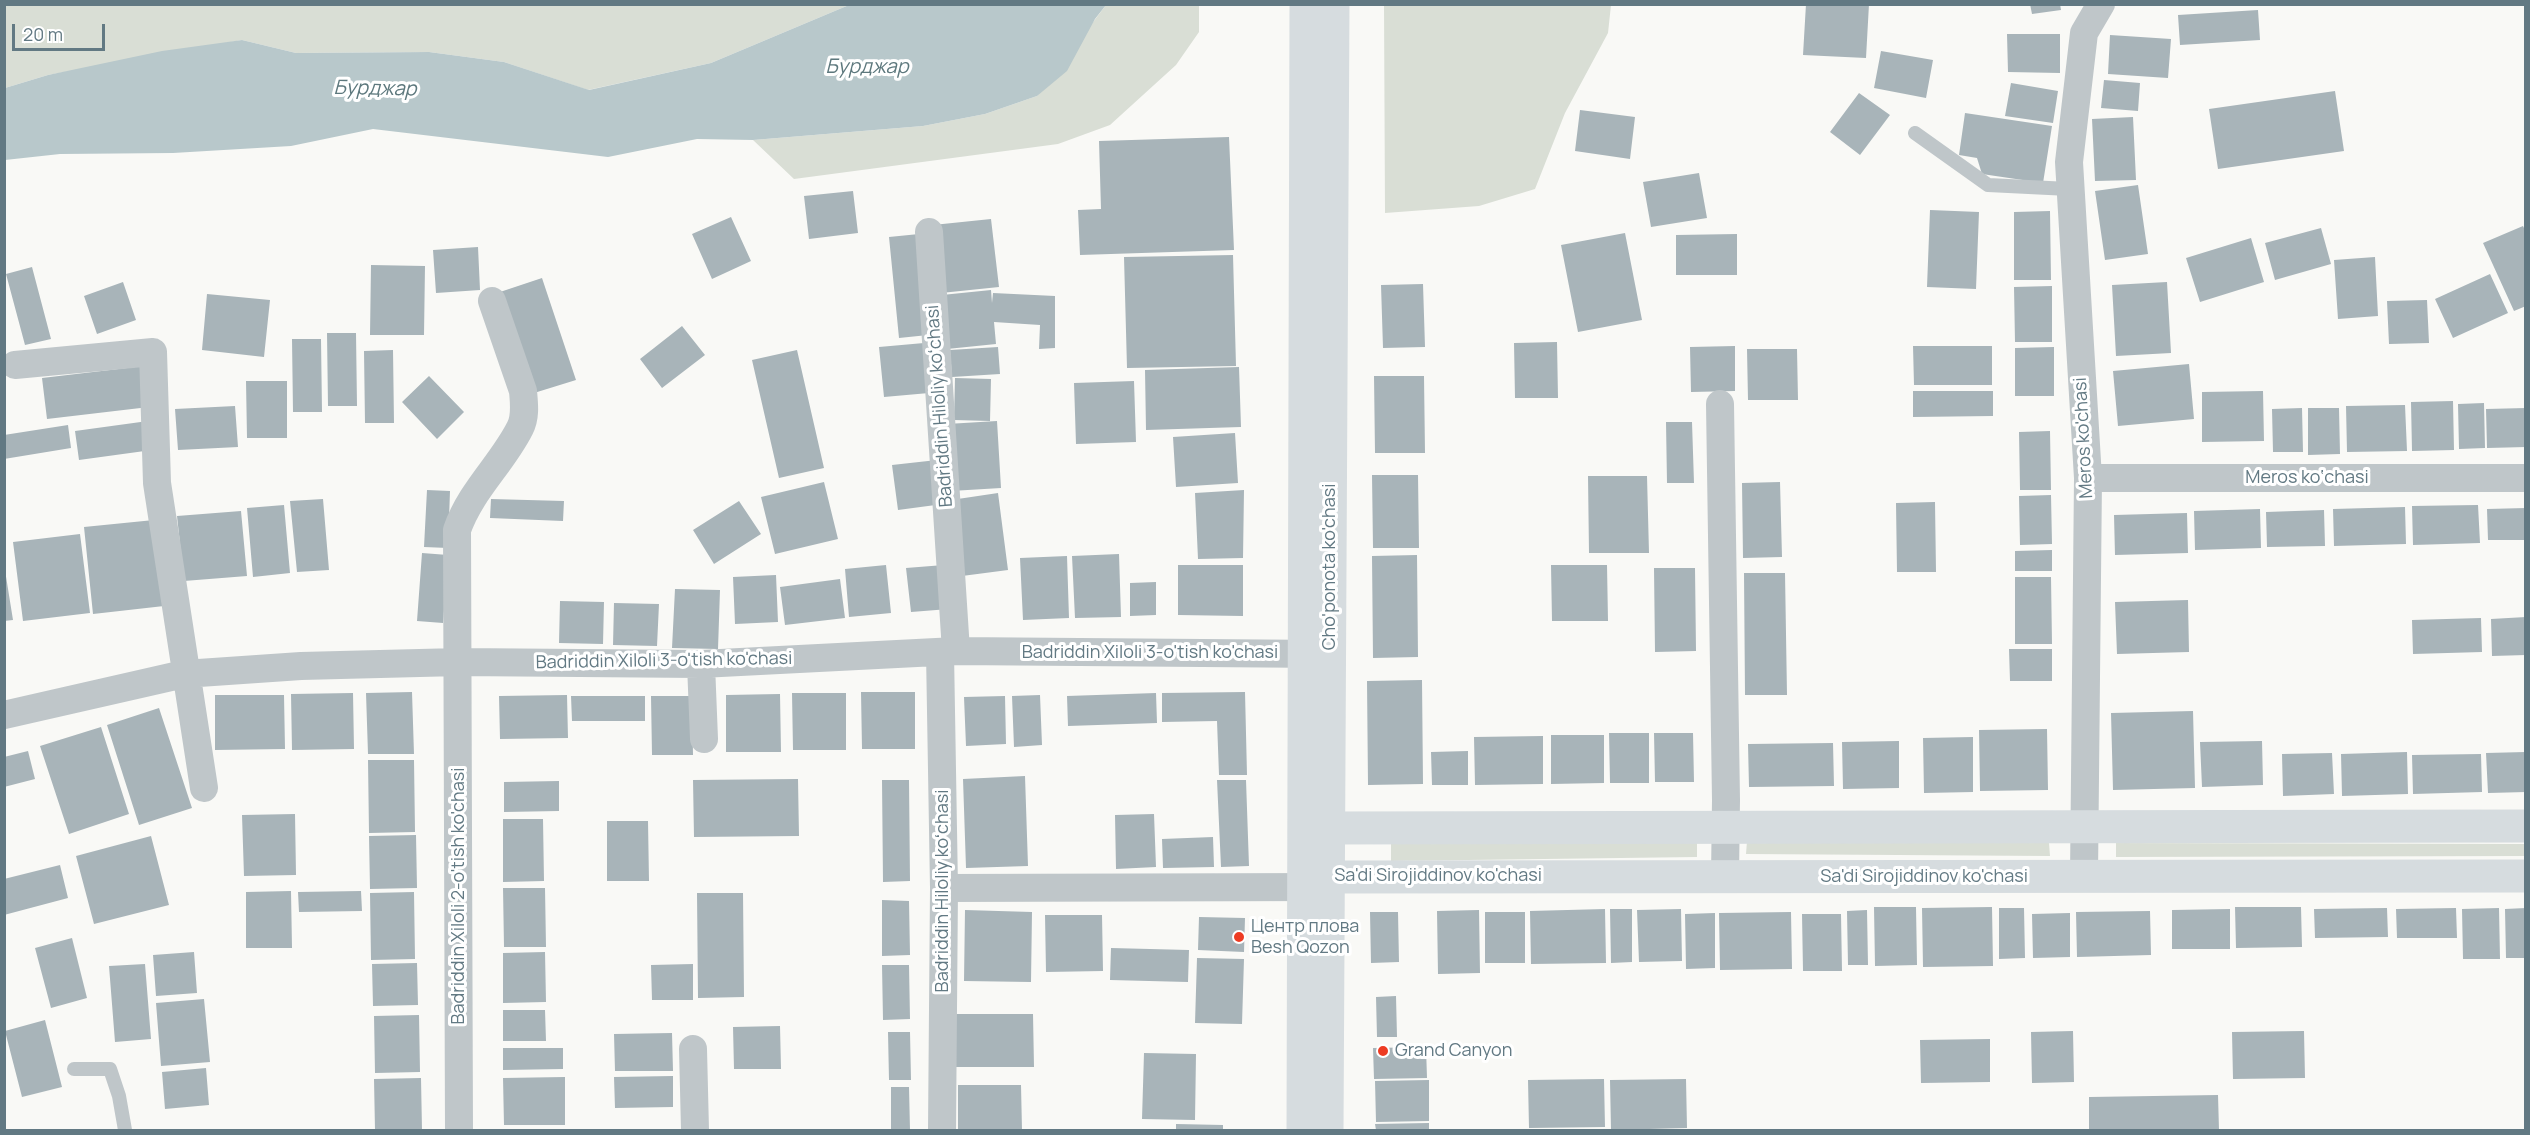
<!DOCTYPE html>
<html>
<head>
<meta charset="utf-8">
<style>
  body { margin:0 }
  #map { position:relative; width:2530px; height:1135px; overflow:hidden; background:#f9f9f6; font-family:Manrope,sans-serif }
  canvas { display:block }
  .frame { position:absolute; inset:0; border:6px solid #627983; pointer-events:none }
  .scale { position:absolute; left:12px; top:24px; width:93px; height:27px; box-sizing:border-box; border:3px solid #627983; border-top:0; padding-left:8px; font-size:18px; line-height:21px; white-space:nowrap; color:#627983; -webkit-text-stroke:4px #fff; paint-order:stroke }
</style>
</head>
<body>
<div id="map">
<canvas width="2530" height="1135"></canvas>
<div class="frame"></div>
<div class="scale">20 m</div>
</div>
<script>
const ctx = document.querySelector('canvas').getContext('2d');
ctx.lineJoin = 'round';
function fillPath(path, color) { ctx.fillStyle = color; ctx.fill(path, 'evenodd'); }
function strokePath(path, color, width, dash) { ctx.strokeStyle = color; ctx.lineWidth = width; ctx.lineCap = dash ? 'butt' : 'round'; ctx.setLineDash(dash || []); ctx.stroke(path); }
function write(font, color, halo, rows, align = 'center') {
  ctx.font = font + ' Manrope,sans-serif'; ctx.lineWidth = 6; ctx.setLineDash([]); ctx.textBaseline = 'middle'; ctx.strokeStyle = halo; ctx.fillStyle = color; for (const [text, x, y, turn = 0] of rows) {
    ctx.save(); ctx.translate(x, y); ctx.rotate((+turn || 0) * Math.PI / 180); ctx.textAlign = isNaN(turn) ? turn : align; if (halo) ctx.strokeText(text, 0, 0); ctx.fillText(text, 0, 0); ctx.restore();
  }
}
fillPath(new Path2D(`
  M 5,5 L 849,5 L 711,63 L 588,90 L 504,62 L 429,52 L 296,53 L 242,40 L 48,75 L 5,88 Z
  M 1106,5 L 1199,5 L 1199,32 L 1176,65 L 1110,125 L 1058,144 L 794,179 L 753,140 L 923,126 L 985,114 L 1037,96 Z
  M 1384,5 L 1611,5 L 1608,33 L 1565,113 L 1535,189 L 1479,206 L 1385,213 Z
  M 1747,841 L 2049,843 L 2050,856 L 1746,854 Z
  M 1391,842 L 1697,842 L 1697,857 L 1391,861 Z
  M 2116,843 L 2525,844 L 2526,856 L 2116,857 Z`), '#d9ded5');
fillPath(new Path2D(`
  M 849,5 L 1106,5 L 1095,19 L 1067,71 L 1037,96 L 985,114 L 923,126 L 753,140 L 697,139 L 608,157 L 373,129 L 291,146 L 173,153 L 60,154 L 5,160 L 5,88 L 48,75 L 162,51 L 242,40 L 296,53 L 429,52 L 504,62 L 589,90 L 711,63 Z`), '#b8c8cb');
fillPath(new Path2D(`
  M 1806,4 L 1869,4 L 1866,58 L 1803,55 Z
  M 2030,4 L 2060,4 L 2061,10 L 2032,14 Z
  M 2258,10 L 2260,40 L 2180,45 L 2178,15 Z
  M 2007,34 L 2060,34 L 2060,73 L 2008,72 Z
  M 2110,35 L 2171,39 L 2168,78 L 2108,74 Z
  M 1881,51 L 1933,60 L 1926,98 L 1874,88 Z
  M 2104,80 L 2140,83 L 2138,111 L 2101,108 Z
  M 2011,83 L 2058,91 L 2053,123 L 2005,116 Z
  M 2335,91 L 2344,151 L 2218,169 L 2209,109 Z
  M 1859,93 L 1890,115 L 1860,155 L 1830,132 Z
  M 1580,110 L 1635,117 L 1630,159 L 1575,151 Z
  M 1965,113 L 2052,126 L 2043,183 L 1982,174 L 1977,158 L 1959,155 Z
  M 2133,117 L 2136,180 L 2095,181 L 2092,119 Z
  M 1229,137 L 1234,250 L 1080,255 L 1078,210 L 1101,209 L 1099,141 Z
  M 1699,173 L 1707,218 L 1651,227 L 1643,182 Z
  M 2138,185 L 2148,254 L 2105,260 L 2095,191 Z
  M 853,191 L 858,233 L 809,239 L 804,196 Z
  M 1930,210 L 1979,212 L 1976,289 L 1927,287 Z
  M 2050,211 L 2051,280 L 2014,280 L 2014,212 Z
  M 731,217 L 751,261 L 712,279 L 692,234 Z
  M 991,219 L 999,287 L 941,293 L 933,225 Z
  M 2523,226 L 2526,232 L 2526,306 L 2514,311 L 2483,243 Z
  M 2321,228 L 2331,264 L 2275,280 L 2265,243 Z
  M 1625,233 L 1642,320 L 1578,332 L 1561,245 Z
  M 919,234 L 928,335 L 899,338 L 889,237 Z
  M 1737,234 L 1737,275 L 1676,275 L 1676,235 Z
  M 2251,238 L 2264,282 L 2200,302 L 2186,258 Z
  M 478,247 L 480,290 L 436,293 L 433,250 Z
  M 1233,255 L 1236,366 L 1127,368 L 1124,257 Z
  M 2375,257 L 2378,316 L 2338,319 L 2334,260 Z
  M 371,265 L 425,266 L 424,335 L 370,335 Z
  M 32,267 L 51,339 L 25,345 L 6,274 Z
  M 2490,274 L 2508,313 L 2453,338 L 2435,299 Z
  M 542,278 L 576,380 L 534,393 L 500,292 Z
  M 123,282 L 136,320 L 97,334 L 84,296 Z
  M 2167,282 L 2171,353 L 2116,356 L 2112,285 Z
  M 1423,284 L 1425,347 L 1383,348 L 1381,285 Z
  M 2052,286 L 2052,342 L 2015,342 L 2014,287 Z
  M 991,290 L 992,303 L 993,293 L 1055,296 L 1055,348 L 1039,349 L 1040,325 L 994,322 L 996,344 L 947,349 L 942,295 Z
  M 207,294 L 270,300 L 264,357 L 202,350 Z
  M 2427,300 L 2429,343 L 2389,344 L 2387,301 Z
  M 682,326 L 705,355 L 662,388 L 640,359 Z
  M 327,333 L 356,333 L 357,406 L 328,406 Z
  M 292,339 L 321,339 L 322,412 L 293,412 Z
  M 1557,342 L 1558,398 L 1515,398 L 1514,343 Z
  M 924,343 L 929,393 L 884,397 L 879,347 Z
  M 1735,346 L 1735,391 L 1691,392 L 1690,347 Z
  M 1913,346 L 1992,346 L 1992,385 L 1914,385 Z
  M 998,347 L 1000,374 L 952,377 L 950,350 Z
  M 2054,347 L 2054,396 L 2015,396 L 2015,348 Z
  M 1747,349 L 1797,349 L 1798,400 L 1748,400 Z
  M 393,350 L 394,423 L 365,423 L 364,351 Z
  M 797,350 L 824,468 L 779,478 L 752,360 Z
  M 2189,364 L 2194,419 L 2118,426 L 2113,371 Z
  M 144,366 L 149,407 L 47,419 L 42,378 Z
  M 1239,367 L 1241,427 L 1146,430 L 1145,370 Z
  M 429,376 L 464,412 L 437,439 L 402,402 Z
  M 1374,376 L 1424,376 L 1425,453 L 1375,453 Z
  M 955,378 L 991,379 L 990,421 L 954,420 Z
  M 246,381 L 287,381 L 287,438 L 247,438 Z
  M 1134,381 L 1136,442 L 1076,444 L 1074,383 Z
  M 1913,391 L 1993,391 L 1993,416 L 1913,417 Z
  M 2263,391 L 2264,441 L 2202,442 L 2202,392 Z
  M 2453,401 L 2454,450 L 2412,451 L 2411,402 Z
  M 2484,403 L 2485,448 L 2459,449 L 2458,404 Z
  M 2405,405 L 2407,451 L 2347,452 L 2346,406 Z
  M 235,406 L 238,447 L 178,450 L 175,409 Z
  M 2302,408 L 2303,452 L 2273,452 L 2272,409 Z
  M 2308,408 L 2339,408 L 2340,454 L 2308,455 Z
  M 2526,408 L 2526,447 L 2487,448 L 2486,409 Z
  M 148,421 L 152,450 L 79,460 L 75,431 Z
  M 997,421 L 1001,488 L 951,491 L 947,424 Z
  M 1666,422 L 1692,422 L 1694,483 L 1667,483 Z
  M 68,425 L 71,448 L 4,459 L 4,435 Z
  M 2050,431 L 2051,490 L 2020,490 L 2019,432 Z
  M 1235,433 L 1238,483 L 1176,487 L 1173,437 Z
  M 937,460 L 943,504 L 898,510 L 892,465 Z
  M 1372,475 L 1418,475 L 1419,548 L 1373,548 Z
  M 1588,476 L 1647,476 L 1649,553 L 1589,553 Z
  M 824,482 L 838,539 L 775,554 L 761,497 Z
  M 1780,482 L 1782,557 L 1743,558 L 1742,483 Z
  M 427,490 L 450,491 L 448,548 L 424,547 Z
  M 1244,490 L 1243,558 L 1198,559 L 1195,493 Z
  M 998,493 L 1008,570 L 962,576 L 951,500 Z
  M 2051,495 L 2052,544 L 2020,545 L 2019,496 Z
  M 323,499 L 329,570 L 297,572 L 290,501 Z
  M 491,499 L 564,501 L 563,521 L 490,518 Z
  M 739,501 L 761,534 L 714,564 L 693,530 Z
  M 1935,502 L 1936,572 L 1897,572 L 1896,503 Z
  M 284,505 L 290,573 L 253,577 L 247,508 Z
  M 2478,505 L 2480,543 L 2413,545 L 2412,506 Z
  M 2405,507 L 2406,544 L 2334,546 L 2333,509 Z
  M 2526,508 L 2526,540 L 2488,540 L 2487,509 Z
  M 2260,509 L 2261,548 L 2195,550 L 2194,511 Z
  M 2324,510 L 2325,546 L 2267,547 L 2266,512 Z
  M 241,511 L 247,576 L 184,581 L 177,516 Z
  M 2187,513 L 2188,553 L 2115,555 L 2114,515 Z
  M 154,520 L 164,606 L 93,614 L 84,527 Z
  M 80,534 L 90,613 L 23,621 L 13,542 Z
  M 2052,550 L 2052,571 L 2015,571 L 2015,551 Z
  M 422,553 L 448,555 L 443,623 L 417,621 Z
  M 1119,554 L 1121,617 L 1075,618 L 1072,556 Z
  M 1417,555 L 1418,657 L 1373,658 L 1372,556 Z
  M 1067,556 L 1069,618 L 1023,620 L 1020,558 Z
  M 4,564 L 13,620 L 4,621 Z
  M 886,565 L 891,613 L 849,617 L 845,569 Z
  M 944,565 L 949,609 L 911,612 L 906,568 Z
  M 1178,565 L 1243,565 L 1243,616 L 1178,615 Z
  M 1551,565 L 1607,565 L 1608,621 L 1552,621 Z
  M 1654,568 L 1695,568 L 1696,651 L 1655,652 Z
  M 1744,573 L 1785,573 L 1787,695 L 1745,695 Z
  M 776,575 L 778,622 L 735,624 L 733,577 Z
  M 2015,577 L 2051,577 L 2052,644 L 2015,644 Z
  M 840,579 L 845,618 L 785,625 L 780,587 Z
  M 1156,582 L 1156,615 L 1130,616 L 1130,583 Z
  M 675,589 L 720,590 L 718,649 L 672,648 Z
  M 2188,600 L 2189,652 L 2117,654 L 2115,602 Z
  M 560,601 L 604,602 L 603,644 L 559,643 Z
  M 614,603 L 659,604 L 657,646 L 613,645 Z
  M 2526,617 L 2526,655 L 2492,656 L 2491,619 Z
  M 2481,618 L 2482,652 L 2413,654 L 2412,620 Z
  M 2009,649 L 2052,649 L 2052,681 L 2010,681 Z
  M 1422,680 L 1423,784 L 1368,785 L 1367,681 Z
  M 412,692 L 414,754 L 368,754 L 366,693 Z
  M 861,692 L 915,692 L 915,749 L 862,749 Z
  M 1245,692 L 1247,775 L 1219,775 L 1217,721 L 1162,722 L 1162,693 Z
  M 353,693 L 354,749 L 292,750 L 291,694 Z
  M 792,693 L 846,693 L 846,750 L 793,750 Z
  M 1156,693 L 1157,723 L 1068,726 L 1067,696 Z
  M 780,694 L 781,752 L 726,752 L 726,695 Z
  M 215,695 L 284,695 L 285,749 L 215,750 Z
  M 567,695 L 568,738 L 500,739 L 499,696 Z
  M 1040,695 L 1042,745 L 1014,747 L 1012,696 Z
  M 571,696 L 645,696 L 645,721 L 572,721 Z
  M 651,696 L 692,696 L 693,755 L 652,755 Z
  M 1005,696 L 1006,744 L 966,746 L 964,697 Z
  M 159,708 L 192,808 L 139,825 L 107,725 Z
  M 2193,711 L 2195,788 L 2113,790 L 2111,713 Z
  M 101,727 L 129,814 L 69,834 L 40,746 Z
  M 2047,729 L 2048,790 L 1980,791 L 1979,730 Z
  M 1609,733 L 1649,733 L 1649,783 L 1610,783 Z
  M 1654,733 L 1693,733 L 1694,782 L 1655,782 Z
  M 1551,735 L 1604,735 L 1604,783 L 1551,784 Z
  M 1543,736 L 1543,784 L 1475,785 L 1474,737 Z
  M 1973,737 L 1973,792 L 1924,793 L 1923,738 Z
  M 1899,741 L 1899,788 L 1843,789 L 1842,742 Z
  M 2262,741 L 2263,785 L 2202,787 L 2200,742 Z
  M 1833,743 L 1834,786 L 1749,787 L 1748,744 Z
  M 28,751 L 35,779 L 4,787 L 4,757 Z
  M 1468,751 L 1468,785 L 1432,785 L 1431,752 Z
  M 2407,752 L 2408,794 L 2342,796 L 2341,754 Z
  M 2526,752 L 2526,792 L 2488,793 L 2486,753 Z
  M 2332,753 L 2334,794 L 2283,796 L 2282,754 Z
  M 2481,754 L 2482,792 L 2413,794 L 2412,755 Z
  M 368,760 L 414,760 L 415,832 L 369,833 Z
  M 1025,776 L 1028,866 L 966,868 L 963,779 Z
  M 798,779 L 799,836 L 694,837 L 693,780 Z
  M 882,780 L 909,780 L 910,881 L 883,882 Z
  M 1217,780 L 1246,780 L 1249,866 L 1221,867 Z
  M 559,781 L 559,811 L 504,812 L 504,782 Z
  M 295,814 L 296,875 L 244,876 L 242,815 Z
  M 1154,814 L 1156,867 L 1116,869 L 1115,815 Z
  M 503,819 L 543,819 L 544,881 L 503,882 Z
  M 607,821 L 648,821 L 649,881 L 607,881 Z
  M 416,835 L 417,888 L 370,889 L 369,836 Z
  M 151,836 L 169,905 L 94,924 L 76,856 Z
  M 1213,837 L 1214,867 L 1163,868 L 1162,839 Z
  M 60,865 L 68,898 L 4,915 L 4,879 Z
  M 503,888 L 545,888 L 546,947 L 504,947 Z
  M 291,891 L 292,948 L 246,948 L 246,892 Z
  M 361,891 L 362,911 L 299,912 L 298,892 Z
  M 414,892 L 415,959 L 371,960 L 370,893 Z
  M 697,893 L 743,893 L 744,997 L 698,998 Z
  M 882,900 L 909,901 L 910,955 L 882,956 Z
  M 1874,907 L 1916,907 L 1917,965 L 1875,966 Z
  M 1992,907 L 1993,966 L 1923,967 L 1922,908 Z
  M 2235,907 L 2301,907 L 2302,947 L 2236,948 Z
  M 1999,908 L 2024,908 L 2025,958 L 1999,959 Z
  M 2387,908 L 2388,937 L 2315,938 L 2314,909 Z
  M 2456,908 L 2457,938 L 2397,938 L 2396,909 Z
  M 2499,908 L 2500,959 L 2463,959 L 2462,909 Z
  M 2526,908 L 2526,958 L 2506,958 L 2505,909 Z
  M 1605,909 L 1606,963 L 1531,964 L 1530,911 Z
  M 1610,909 L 1632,909 L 1632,962 L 1611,963 Z
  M 1681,909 L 1682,961 L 1639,962 L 1637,910 Z
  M 2230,909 L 2230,949 L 2172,949 L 2172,910 Z
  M 965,910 L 1032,912 L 1031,982 L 964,981 Z
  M 1479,910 L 1480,973 L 1438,974 L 1437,911 Z
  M 1867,910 L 1868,965 L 1848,965 L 1847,911 Z
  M 2150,911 L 2151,955 L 2077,957 L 2076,912 Z
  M 1370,912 L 1398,912 L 1399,962 L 1371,963 Z
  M 1485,912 L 1525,912 L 1525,963 L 1485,963 Z
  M 1791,912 L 1792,969 L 1720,970 L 1719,913 Z
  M 1715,913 L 1715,968 L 1686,969 L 1685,914 Z
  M 2070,913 L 2070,957 L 2033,958 L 2032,914 Z
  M 1802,914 L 1841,914 L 1842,971 L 1803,971 Z
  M 1045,915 L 1102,915 L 1103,971 L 1046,972 Z
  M 1199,917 L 1245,918 L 1244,952 L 1198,950 Z
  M 72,938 L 87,998 L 51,1008 L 35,948 Z
  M 1111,948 L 1189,950 L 1188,982 L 1110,980 Z
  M 194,952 L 197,993 L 156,996 L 153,955 Z
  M 545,952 L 546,1002 L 503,1003 L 503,953 Z
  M 1197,958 L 1244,959 L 1242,1024 L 1195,1023 Z
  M 417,963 L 418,1005 L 373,1006 L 372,964 Z
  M 145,964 L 151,1039 L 115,1042 L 109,966 Z
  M 693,964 L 693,1000 L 652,1000 L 651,965 Z
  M 882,965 L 909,965 L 910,1019 L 883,1020 Z
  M 1396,996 L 1397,1037 L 1377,1037 L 1376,997 Z
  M 204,999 L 210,1062 L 161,1066 L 156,1003 Z
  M 503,1010 L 545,1010 L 546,1041 L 503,1041 Z
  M 953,1014 L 1033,1014 L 1034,1067 L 953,1067 Z
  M 419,1015 L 420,1072 L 375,1073 L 374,1016 Z
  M 45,1020 L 62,1087 L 22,1097 L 5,1031 Z
  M 780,1026 L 781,1069 L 734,1069 L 733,1027 Z
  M 2073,1031 L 2074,1082 L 2032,1083 L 2031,1032 Z
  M 2304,1031 L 2305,1078 L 2233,1079 L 2232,1032 Z
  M 888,1032 L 910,1032 L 911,1080 L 889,1080 Z
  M 672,1033 L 673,1071 L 615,1071 L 614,1034 Z
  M 1990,1039 L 1990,1082 L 1921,1083 L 1920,1040 Z
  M 1426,1047 L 1427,1078 L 1374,1079 L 1373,1048 Z
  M 503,1048 L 563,1048 L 563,1069 L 503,1070 Z
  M 1144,1053 L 1196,1054 L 1195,1120 L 1142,1119 Z
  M 206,1068 L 209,1105 L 165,1109 L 162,1072 Z
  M 673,1076 L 673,1107 L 615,1108 L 614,1077 Z
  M 565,1077 L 565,1125 L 504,1125 L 503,1078 Z
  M 421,1078 L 422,1130 L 375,1130 L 374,1079 Z
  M 1604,1079 L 1605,1127 L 1529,1128 L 1528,1080 Z
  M 1686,1079 L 1687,1128 L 1611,1130 L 1610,1080 Z
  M 1429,1080 L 1429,1121 L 1376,1122 L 1375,1081 Z
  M 958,1085 L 1021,1085 L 1022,1130 L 958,1130 Z
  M 891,1087 L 909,1087 L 910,1130 L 891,1130 Z
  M 2218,1095 L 2219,1130 L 2089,1130 L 2089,1097 Z
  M 1429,1123 L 1429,1130 L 1376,1130 L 1375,1124 Z
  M 1176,1124 L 1223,1125 L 1223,1130 L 1176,1130 Z`), '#a8b4b9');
strokePath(new Path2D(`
  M 1915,133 L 1988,185 L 2069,189
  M 74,1069 L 110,1069 L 119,1096 L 125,1130`), '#bfc6c9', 14);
strokePath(new Path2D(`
  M 929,232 L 956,651
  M 15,365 L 153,352 L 157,483 L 204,788
  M 1720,404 L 1726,800 L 1725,877
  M 2088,478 L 2526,478
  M 940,652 L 944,888 L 942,1130
  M 701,664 L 704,739
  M 4,715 L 184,674 L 301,666 L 459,662 L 701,664 L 956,651 L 1326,654
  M 2084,876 L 2088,478 L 2069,162 L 2084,33 L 2101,4
  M 944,888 L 1326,887
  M 693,1049 L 695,1130
  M 459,1130 L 457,530 C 471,490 502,464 520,428 C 526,417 524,403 523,391 L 492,301`), '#bfc6c9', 28);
strokePath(new Path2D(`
  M 2526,826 L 1328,828 L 1304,852 L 1328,877 L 2526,876
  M 1303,1130 L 1306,4
  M 1327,1130 L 1333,4`), '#d6dcdf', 33);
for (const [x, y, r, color] of [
  [1239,937,6,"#ed3b22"],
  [1383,1051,6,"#ed3b22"]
]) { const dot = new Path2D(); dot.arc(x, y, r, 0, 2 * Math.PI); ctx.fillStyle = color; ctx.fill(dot); strokePath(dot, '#fff', 2); }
write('18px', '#627983', '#fff', [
  ["Badriddin Hiloliy koʻchasi",940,406,-94],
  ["Meros ko'chasi",2084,438,-93],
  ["Meros ko‘chasi",2307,478],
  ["Cho'ponota ko'chasi",1330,567,-90],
  ["Badriddin Xiloli 3-o'tish ko'chasi",1150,653],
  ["Badriddin Xiloli 3-o'tish ko'chasi",664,661,-1],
  ["Sa'di Sirojiddinov ko'chasi",1438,876],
  ["Sa'di Sirojiddinov ko'chasi",1924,877],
  ["Badriddin Hiloliy koʻchasi",943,891,-90],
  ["Badriddin Xiloli 2-o'tish ko'chasi",459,896,-90]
]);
write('18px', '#627983', '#fff', [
  ["Центр плова",1251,927],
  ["Besh Qozon",1251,948],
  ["Grand Canyon",1395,1051]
], 'left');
write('italic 20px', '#5d787d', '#fff', [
  ["Бурджар",867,67],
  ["Бурджар",375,89,1]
]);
</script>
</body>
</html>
